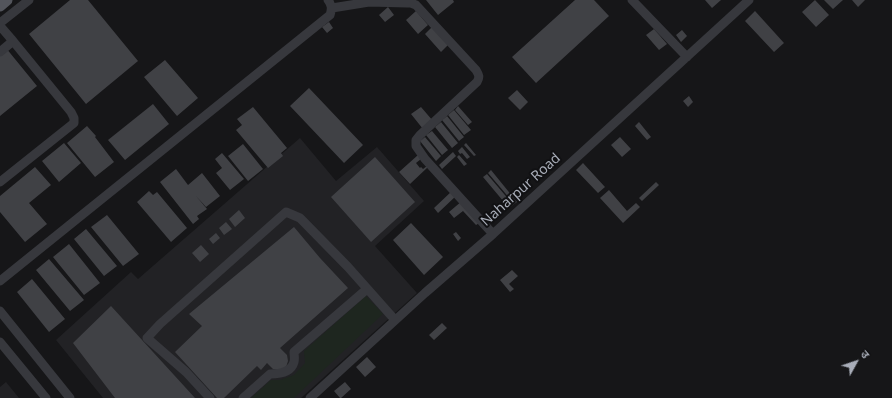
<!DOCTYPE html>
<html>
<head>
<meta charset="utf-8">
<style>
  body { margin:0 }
  #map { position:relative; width:892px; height:398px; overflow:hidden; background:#161618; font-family:"Noto Sans","Noto Sans Devanagari",sans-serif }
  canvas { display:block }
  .north { position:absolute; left:836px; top:342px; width:40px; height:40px; -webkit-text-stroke:3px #111113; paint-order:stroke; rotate:50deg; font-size:11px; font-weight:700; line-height:16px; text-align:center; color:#a8adb8 }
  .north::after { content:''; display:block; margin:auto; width:14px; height:18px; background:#a8adb8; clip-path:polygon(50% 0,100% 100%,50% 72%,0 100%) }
</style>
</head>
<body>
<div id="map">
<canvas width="892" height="398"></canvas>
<div class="north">उ</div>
</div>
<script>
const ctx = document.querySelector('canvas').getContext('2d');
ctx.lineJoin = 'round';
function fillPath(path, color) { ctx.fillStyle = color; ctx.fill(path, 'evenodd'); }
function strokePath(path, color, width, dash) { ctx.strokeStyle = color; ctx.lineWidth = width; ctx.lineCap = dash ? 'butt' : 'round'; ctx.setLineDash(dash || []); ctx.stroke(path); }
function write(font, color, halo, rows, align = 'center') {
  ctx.font = font + ' "Noto Sans",sans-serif'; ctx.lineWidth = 4; ctx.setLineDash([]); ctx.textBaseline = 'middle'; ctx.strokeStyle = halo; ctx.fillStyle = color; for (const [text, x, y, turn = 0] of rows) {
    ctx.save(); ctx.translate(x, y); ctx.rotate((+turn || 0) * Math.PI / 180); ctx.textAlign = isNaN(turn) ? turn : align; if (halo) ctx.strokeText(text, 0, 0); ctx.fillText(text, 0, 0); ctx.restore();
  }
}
fillPath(new Path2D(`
  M 300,138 L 336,181 L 377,147 L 424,201 L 375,246 L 417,293 L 301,398 L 103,398 L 56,340 L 131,272 L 138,279 Z
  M 6,382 L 19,398 L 0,398 L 0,387 Z`), '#222225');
fillPath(new Path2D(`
  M 366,296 L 383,314 L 294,398 L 251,398 L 271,380 L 280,380 L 294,375 L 305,363 L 304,351 Z`), '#1e261f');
fillPath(new Path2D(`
  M 70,0 L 88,0 L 138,61 L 86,104 L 29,34 Z
  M 426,0 L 453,0 L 454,2 L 438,15 Z
  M 575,0 L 594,0 L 609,16 L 536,83 L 512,57 Z
  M 705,0 L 721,0 L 712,8 Z
  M 815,0 L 829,15 L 816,27 L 802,12 Z
  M 824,0 L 843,0 L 833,9 Z
  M 852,0 L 865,0 L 858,7 Z
  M 388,7 L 394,15 L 385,22 L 379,15 Z
  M 416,11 L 428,25 L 418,34 L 406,20 Z
  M 755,11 L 784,43 L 774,52 L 745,21 Z
  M 329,22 L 333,28 L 327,33 L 322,27 Z
  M 433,26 L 449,44 L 441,52 L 425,34 L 429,30 L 433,34 L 429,30 Z
  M 654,29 L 667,44 L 659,50 L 646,35 Z
  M 682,30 L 687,36 L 681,42 L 676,35 Z
  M 6,48 L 37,86 L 0,116 L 0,53 Z
  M 165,60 L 198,98 L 177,116 L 144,77 Z
  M 309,88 L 363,145 L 344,163 L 290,106 Z
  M 517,90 L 528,102 L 520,110 L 508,98 Z
  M 689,96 L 693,102 L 688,107 L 683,101 Z
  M 153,104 L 169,124 L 125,160 L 108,140 Z
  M 458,106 L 472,122 L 468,125 L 455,110 Z
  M 253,107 L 287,148 L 281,153 L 283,156 L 268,168 L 236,130 L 242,125 L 237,119 Z
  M 421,107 L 433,121 L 423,129 L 411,114 Z
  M 454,110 L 471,130 L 464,135 L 448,115 Z
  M 447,116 L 464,137 L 459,141 L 442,120 Z
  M 441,122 L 458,143 L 452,148 L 435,127 Z
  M 639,122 L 651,137 L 647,140 L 635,126 Z
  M 87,126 L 96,136 L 95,137 L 114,162 L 95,177 L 67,143 Z
  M 432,131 L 448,150 L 442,155 L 426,135 Z
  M 425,137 L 441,156 L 436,161 L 420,141 Z
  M 620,137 L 631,149 L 622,157 L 611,145 Z
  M 64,143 L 81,163 L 59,182 L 42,161 Z
  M 466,143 L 476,155 L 474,156 L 464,145 Z
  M 243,144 L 263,169 L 248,181 L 228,156 Z
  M 462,147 L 470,157 L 467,159 L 462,153 L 460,154 L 458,151 Z
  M 453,152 L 456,156 L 442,169 L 439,165 Z
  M 222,153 L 244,179 L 230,190 L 216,173 L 222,168 L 215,159 Z
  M 418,155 L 421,159 L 416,163 L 420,168 L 421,167 L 423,169 L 427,166 L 428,167 L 410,184 L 399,172 Z
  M 459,155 L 467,164 L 464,166 L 457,157 Z
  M 375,157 L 415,202 L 371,242 L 331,197 Z
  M 583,163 L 605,187 L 598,193 L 576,170 Z
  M 35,167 L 51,185 L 29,203 L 47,224 L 25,242 L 0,212 L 0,196 Z
  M 176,169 L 188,185 L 202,173 L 220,196 L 206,207 L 196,196 L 207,209 L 197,216 L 199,219 L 193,224 L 160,182 Z
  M 491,170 L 517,202 L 509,208 L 483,177 L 487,174 L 510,201 L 511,200 L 488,173 Z
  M 656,182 L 659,185 L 642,201 L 639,198 Z
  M 453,190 L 457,195 L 438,213 L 434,208 Z
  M 609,190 L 627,211 L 636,203 L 640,207 L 623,223 L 600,198 Z
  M 149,191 L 153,195 L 157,192 L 187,228 L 171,242 L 137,202 Z
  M 462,201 L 481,222 L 476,225 L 463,211 L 454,218 L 449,212 Z
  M 239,210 L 245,218 L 235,227 L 229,219 Z
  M 107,215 L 139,254 L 123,266 L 91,227 Z
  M 226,222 L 232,229 L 224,235 L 219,228 Z
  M 411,223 L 443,257 L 424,275 L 393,240 Z
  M 294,227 L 320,258 L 348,288 L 280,348 L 287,355 L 288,361 L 286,367 L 280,370 L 273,369 L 267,363 L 261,370 L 257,366 L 224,398 L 217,398 L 175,352 L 202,326 L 189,314 Z
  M 86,229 L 117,266 L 104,276 L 74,239 Z
  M 456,232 L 461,238 L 458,241 L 453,234 Z
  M 216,233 L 220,238 L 213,244 L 209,239 Z
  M 69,244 L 100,283 L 84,295 L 53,257 Z
  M 201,245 L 209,254 L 200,262 L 192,253 Z
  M 49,259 L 84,300 L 70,311 L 36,270 Z
  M 512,270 L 518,276 L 509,284 L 514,289 L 510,292 L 500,280 Z
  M 32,279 L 65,319 L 49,332 L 17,292 Z
  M 111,306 L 195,398 L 115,398 L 73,343 Z
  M 442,323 L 447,328 L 434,340 L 429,335 Z
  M 367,357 L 376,367 L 365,377 L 356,367 Z
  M 345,382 L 351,389 L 341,398 L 340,398 L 334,391 Z`), '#404145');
strokePath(new Path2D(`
  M 632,0 L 687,57
  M 332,8 L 369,2 L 407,3 L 411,3 L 416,5 L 476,70 C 479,75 480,77 477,82 L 420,135 L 416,140 L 416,146 L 425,159 L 493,234
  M 0,23 L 29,0
  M 0,26 L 13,41
  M 0,52 L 13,41 L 71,112 L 74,118 L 74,123 L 0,182
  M 0,281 L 330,15 C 332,9 332,5 328,0
  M 0,311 L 70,398
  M 0,342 L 46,398
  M 210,398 L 186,372 L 147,338 L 160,324 L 286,212 L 300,218 L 348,267 L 395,320
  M 243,398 L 270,374 C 279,374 291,373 294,362 C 295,359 294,355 294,352 L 367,289
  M 310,398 L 425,293 L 493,234 L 749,0`), '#37383d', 9);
strokePath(new Path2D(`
  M 0,6 L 7,0`), '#53555c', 11);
write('14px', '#a8adb8', '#111113', [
  ["Naharpur Road",521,190,-42]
]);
</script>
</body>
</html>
